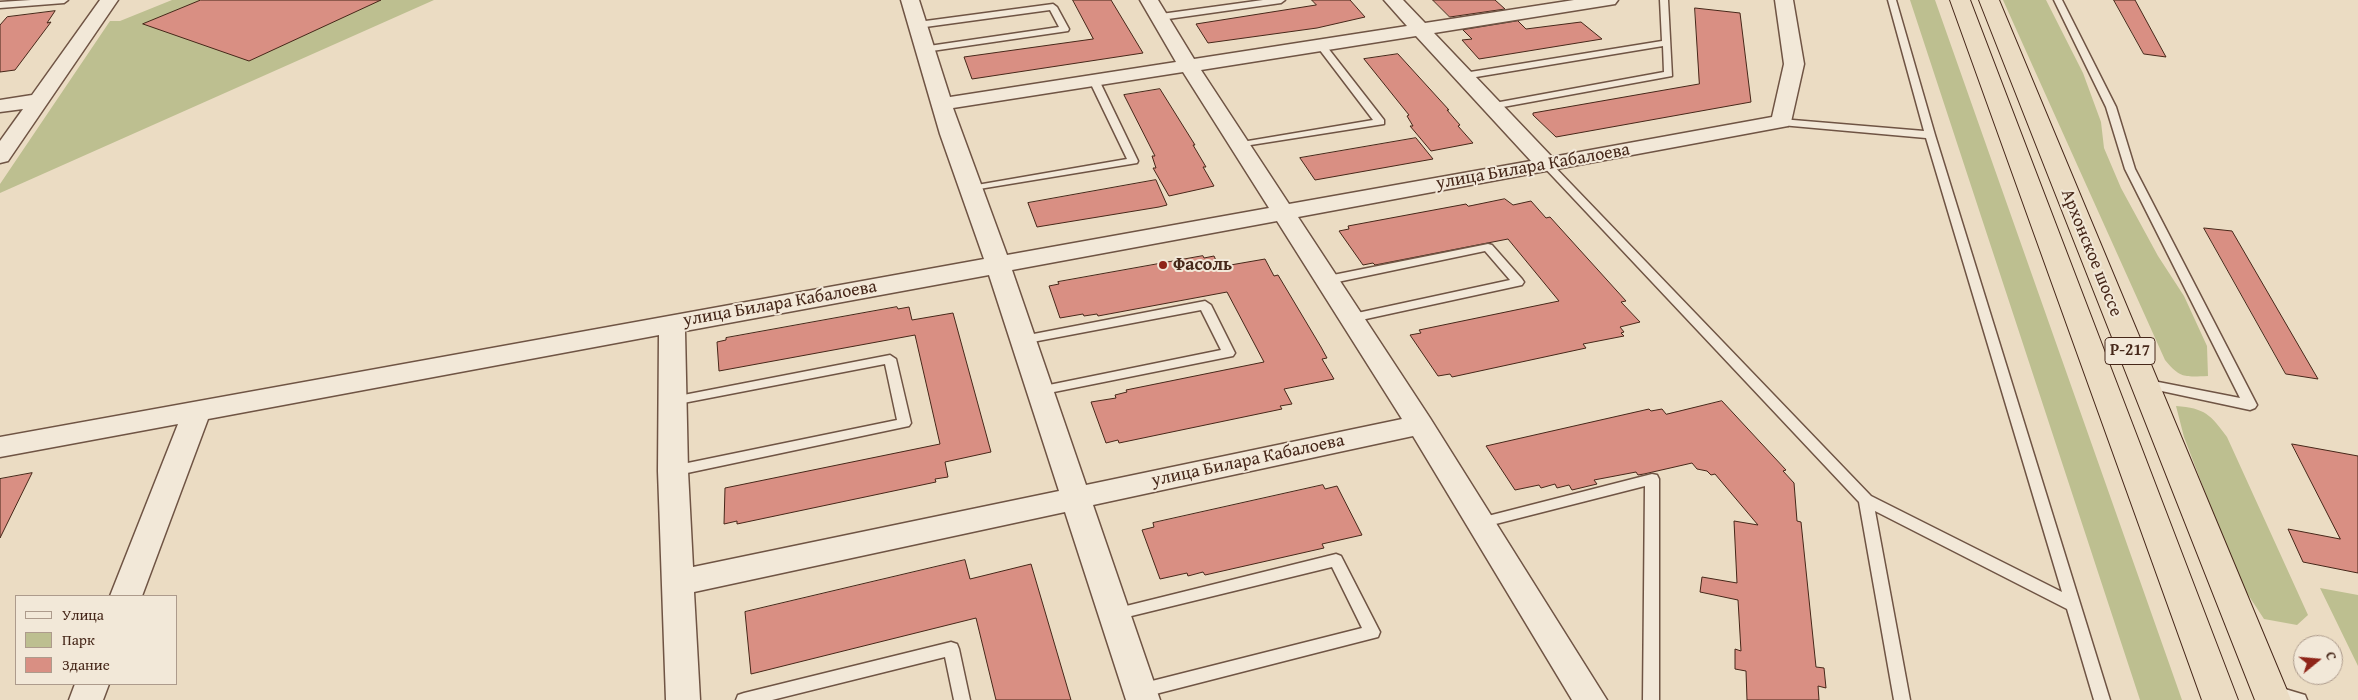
<!DOCTYPE html>
<html>
<head>
<meta charset="utf-8">
<style>
  body { margin:0 }
  #map { position:relative; width:2358px; height:700px; overflow:hidden; background:#ebdcc3; font-family:"Gentium Book Plus",serif }
  canvas { display:block }
  .legend { position:absolute; left:15px; top:595px; width:162px; height:90px; box-sizing:border-box; background:#f2e8d8; border:1px solid #ad9b8c; margin:0; padding:6px 9px; list-style:none; font-size:15px; color:#462719 }
  .legend li { display:flex; align-items:center; gap:10px; height:25px }
  .legend b { width:25px; border:1px solid #ad9b8c }
  .north { position:absolute; left:2293px; top:635px; width:50px; height:50px; box-sizing:border-box; background:#f2e8d8; border:1px solid #ad9b8c; border-radius:50%; rotate:73deg; font-size:14px; font-weight:700; line-height:20px; text-align:center; color:#462719 }
  .north::after { content:''; display:block; margin:auto; width:18px; height:22px; background:#8f2418; clip-path:polygon(50% 0,100% 100%,50% 72%,0 100%) }
</style>
</head>
<body>
<div id="map">
<canvas width="2358" height="700"></canvas>
<ul class="legend">
<li><b style="height:6px;background:#f2e8d8"></b>Улица</li>
<li><b style="height:14px;background:#bdbf90"></b>Парк</li>
<li><b style="height:14px;background:#d98f83"></b>Здание</li>
</ul>
<div class="north">С</div>
</div>
<script>
const ctx = document.querySelector('canvas').getContext('2d');
ctx.lineJoin = 'round';
function fillPath(path, color) { ctx.fillStyle = color; ctx.fill(path, 'evenodd'); }
function strokePath(path, color, width, dash) { ctx.strokeStyle = color; ctx.lineWidth = width; ctx.lineCap = dash ? 'butt' : 'round'; ctx.setLineDash(dash || []); ctx.stroke(path); }
function write(font, color, halo, rows, align = 'center') {
  ctx.font = font + ' "Gentium Book Plus",serif'; ctx.lineWidth = 4; ctx.setLineDash([]); ctx.textBaseline = 'middle'; ctx.strokeStyle = halo; ctx.fillStyle = color; for (const [text, x, y, turn = 0] of rows) {
    ctx.save(); ctx.translate(x, y); ctx.rotate((+turn || 0) * Math.PI / 180); ctx.textAlign = isNaN(turn) ? turn : align; if (halo) ctx.strokeText(text, 0, 0); ctx.fillText(text, 0, 0); ctx.restore();
  }
}
fillPath(new Path2D(`
  M 172,0 L 434,0 L 0,193 L 0,184 L 110,21 L 120,21 Z
  M 1910,0 L 1935,0 L 2182,700 L 2140,700 Z
  M 2003,0 L 2046,0 L 2083,73 L 2101,122 L 2104,148 L 2121,188 L 2158,256 L 2184,296 L 2207,346 L 2208,376 C 2184,377 2180,378 2165,360 Z
  M 2176,406 C 2205,408 2211,415 2227,437 L 2308,615 L 2297,625 L 2264,619 L 2239,581 L 2184,437 Z
  M 2320,588 L 2358,595 L 2358,666 Z`), '#bdbf90');
const building = new Path2D(`
  M 201,0 L 381,0 L 249,61 L 143,24 Z
  M 1073,0 L 1111,0 L 1143,53 L 972,79 L 964,57 L 1093,39 Z
  M 1312,0 L 1350,0 L 1365,17 L 1317,28 L 1208,43 L 1196,24 L 1316,5 Z
  M 1433,0 L 1495,0 L 1505,9 L 1450,17 Z
  M 2114,0 L 2135,0 L 2166,57 L 2144,54 Z
  M 1695,8 L 1740,13 L 1751,102 L 1556,137 L 1533,115 L 1533,113 L 1699,84 Z
  M 55,11 L 47,23 L 51,22 L 15,70 L 0,72 L 0,25 L 7,17 Z
  M 1518,21 L 1526,29 L 1581,22 L 1602,39 L 1479,59 L 1462,40 L 1472,39 L 1463,30 Z
  M 1398,54 L 1449,110 L 1447,110 L 1460,125 L 1458,126 L 1473,143 L 1431,151 L 1410,126 L 1413,126 L 1407,116 L 1409,115 L 1364,59 Z
  M 1160,89 L 1195,145 L 1193,145 L 1206,167 L 1203,167 L 1214,186 L 1169,196 L 1153,168 L 1156,168 L 1152,156 L 1155,156 L 1124,95 Z
  M 1416,138 L 1433,159 L 1315,180 L 1300,158 Z
  M 1156,180 L 1167,205 L 1159,207 L 1037,227 L 1028,203 Z
  M 1505,199 L 1513,205 L 1531,201 L 1546,218 L 1550,217 L 1626,301 L 1621,302 L 1640,322 L 1620,327 L 1624,332 L 1621,333 L 1624,336 L 1583,344 L 1586,348 L 1452,377 L 1450,374 L 1438,376 L 1410,335 L 1421,333 L 1419,330 L 1559,301 L 1508,239 L 1375,265 L 1373,263 L 1363,265 L 1339,231 L 1349,229 L 1348,226 L 1466,204 L 1468,206 Z
  M 2204,228 L 2232,231 L 2318,379 L 2286,374 Z
  M 1203,256 L 1204,258 L 1214,256 L 1219,267 L 1265,259 L 1274,276 L 1278,275 L 1321,347 L 1327,358 L 1322,359 L 1334,379 L 1284,389 L 1292,404 L 1280,406 L 1282,409 L 1119,443 L 1118,440 L 1106,443 L 1091,402 L 1116,398 L 1115,395 L 1127,392 L 1126,390 L 1264,362 L 1227,292 L 1098,316 L 1097,314 L 1084,316 L 1083,314 L 1060,318 L 1049,286 L 1059,284 L 1058,282 Z
  M 897,307 L 898,309 L 909,307 L 912,320 L 953,313 L 991,452 L 945,462 L 948,477 L 935,479 L 936,482 L 737,524 L 737,521 L 724,524 L 725,488 L 940,444 L 915,335 L 719,371 L 717,342 L 726,340 L 726,338 Z
  M 1722,401 L 1786,470 L 1783,471 L 1794,483 L 1797,521 L 1801,522 L 1816,667 L 1824,668 L 1826,688 L 1818,686 L 1819,700 L 1747,700 L 1746,671 L 1735,669 L 1735,649 L 1741,651 L 1738,600 L 1700,592 L 1702,577 L 1737,583 L 1734,521 L 1758,525 L 1715,474 L 1711,475 L 1707,471 L 1697,469 L 1692,463 L 1644,474 L 1638,475 L 1636,472 L 1594,480 L 1597,484 L 1572,490 L 1569,485 L 1557,488 L 1555,484 L 1541,488 L 1539,485 L 1515,490 L 1486,446 L 1649,409 L 1651,411 L 1662,409 L 1666,414 Z
  M 2292,444 L 2358,456 L 2358,573 L 2303,562 L 2288,529 L 2340,539 Z
  M 32,473 L 0,538 L 0,479 Z
  M 1323,485 L 1325,489 L 1337,486 L 1362,535 L 1322,544 L 1324,548 L 1205,575 L 1203,572 L 1188,576 L 1187,573 L 1160,579 L 1142,530 L 1154,527 L 1153,523 Z
  M 965,560 L 970,579 L 1031,564 L 1071,700 L 996,700 L 976,618 L 751,674 L 745,612 Z`);
fillPath(building, '#d98f83');
strokePath(building, '#462719', 1);
const lane = new Path2D(`
  M 31,0 L 68,0 L 64,3 L 0,8 L 0,2 Z
  M 1263,0 L 1285,0 L 1281,3 L 1161,20 L 1157,17 L 1161,14 Z
  M 1660,0 L 1668,0 L 1672,76 L 1492,109 L 1487,106 L 1489,104 L 1664,72 L 1663,46 L 1464,79 L 1459,76 L 1464,73 L 1662,41 Z
  M 1888,0 L 1896,0 L 1935,135 L 2110,700 L 2094,700 L 2067,609 L 1875,511 L 1910,700 L 1894,700 L 1859,502 L 1541,164 L 1542,162 L 1550,162 L 1871,496 L 2062,592 L 1926,138 L 1781,125 L 1776,122 L 1781,119 L 1924,131 Z
  M 2054,0 L 2062,0 L 2116,107 L 2135,169 L 2257,405 L 2255,408 L 2250,410 L 2143,387 L 2137,383 L 2143,379 L 2240,398 L 2125,169 L 2106,107 Z
  M 1053,4 L 1057,7 L 1069,29 L 1068,31 L 925,52 L 920,49 L 922,47 L 1059,27 L 1050,10 L 918,28 L 914,25 L 918,22 Z
  M 1321,42 L 1324,43 L 1384,120 L 1384,124 L 1238,147 L 1237,145 L 1242,142 L 1373,120 L 1316,45 Z
  M 1094,77 L 1099,80 L 1138,161 L 1137,163 L 967,191 L 966,189 L 967,187 L 971,186 L 1127,159 L 1089,80 Z
  M 1488,244 L 1492,245 L 1522,279 L 1524,282 L 1522,285 L 1352,322 L 1348,321 L 1346,318 L 1348,315 L 1510,280 L 1485,251 L 1328,284 L 1322,280 L 1328,276 Z
  M 1205,301 L 1211,305 L 1235,353 L 1233,356 L 1039,395 L 1033,391 L 1039,387 L 1221,350 L 1201,310 L 1022,344 L 1016,340 L 1018,337 Z
  M 890,355 L 896,359 L 911,423 L 909,426 L 673,476 L 668,475 L 666,471 L 668,467 L 673,466 L 897,420 L 885,364 L 673,405 L 668,404 L 666,401 L 668,398 Z
  M 1652,474 L 1657,475 L 1659,479 L 1659,700 L 1643,700 L 1645,486 L 1480,528 L 1475,527 L 1473,523 L 1475,519 L 1480,518 Z
  M 1336,554 L 1341,556 L 1380,632 L 1378,637 L 1140,698 L 1134,696 L 1132,691 L 1134,686 L 1140,684 L 1362,628 L 1332,567 L 1115,620 L 1110,618 L 1107,614 L 1110,610 Z
  M 951,642 L 957,644 L 959,649 L 970,700 L 954,700 L 945,657 L 772,700 L 736,700 L 738,695 L 744,693 Z
  M 2275,686 L 2305,695 L 2307,700 L 2275,700 L 2269,698 L 2267,693 L 2269,688 Z`);
const street = new Path2D(`
  M 100,0 L 118,0 L 8,161 L 0,163 L 0,141 L 23,109 L 0,112 L 0,100 L 32,95 Z
  M 901,0 L 919,0 L 950,97 L 1176,62 L 1140,0 L 1158,0 L 1194,59 L 1407,26 L 1384,0 L 1403,0 L 1425,23 L 1574,0 L 1618,0 L 1615,4 L 1609,5 L 1434,33 L 1552,157 L 1772,117 L 1784,64 L 1775,0 L 1793,0 L 1804,64 L 1791,122 L 1788,126 L 1298,217 L 1430,418 L 1607,700 L 1572,700 L 1413,436 L 1093,505 L 1160,700 L 1126,700 L 1065,512 L 694,592 L 700,700 L 666,700 L 658,471 L 659,335 L 208,419 L 142,596 L 110,596 L 178,424 L 0,457 L 0,437 L 984,259 L 940,134 ZM 1416,36 L 1531,161 L 1289,204 L 1201,70 ZM 1183,72 L 1269,208 L 1007,255 L 953,108 ZM 1277,221 L 1402,419 L 1086,485 L 1012,270 ZM 989,275 L 1059,491 L 693,567 L 688,471 L 685,331 Z
  M 75,684 L 109,684 L 103,700 L 69,700 Z`);
const highway = new Path2D(`
  M 1950,0 L 1970,0 L 2238,700 L 2202,700 Z
  M 1979,0 L 1999,0 L 2291,700 L 2255,700 Z`);
strokePath(lane, '#6f5444', 3);
strokePath(street, '#6f5444', 3);
strokePath(highway, '#462719', 2);
fillPath(lane, '#f2e8d8');
fillPath(street, '#f2e8d8');
fillPath(highway, '#ebdcc3');
for (const [x, y, r, color] of [
  [1163,265,5,"#8f2418"]
]) { const dot = new Path2D(); dot.arc(x, y, r, 0, 2 * Math.PI); ctx.fillStyle = color; ctx.fill(dot); strokePath(dot, '#f2e8d8', 2); }
for (const [x, y, w] of [
  [2130,351,50]
]) { const box = new Path2D(); box.roundRect(x - w / 2, y - 13.5, w, 27, 4); ctx.fillStyle = '#f2e8d8'; ctx.fill(box); strokePath(box, '#462719', 1); }
write('bold 16px', '#462719', null, [
  ["Р-217",2130,351]
]);
write('18px', '#462719', '#f2e8d8', [
  ["улица Билара Кабалоева",1533,167,-10],
  ["Архонское шоссе",2091,253,68],
  ["улица Билара Кабалоева",780,304,-10],
  ["улица Билара Кабалоева",1248,461,-12]
]);
write('bold 18px', '#462719', '#f2e8d8', [
  ["Фасоль",1173,265]
], 'left');
</script>
</body>
</html>
